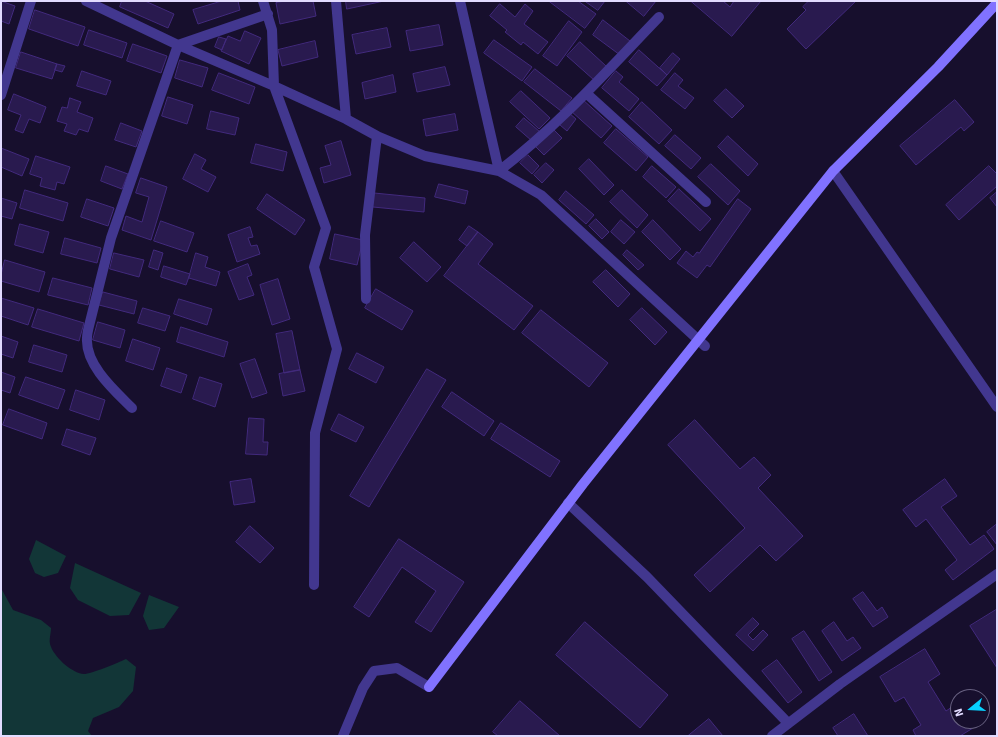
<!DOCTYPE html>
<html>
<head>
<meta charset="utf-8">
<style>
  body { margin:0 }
  #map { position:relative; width:998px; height:737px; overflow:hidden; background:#170f2d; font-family:Signika,sans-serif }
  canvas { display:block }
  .frame { position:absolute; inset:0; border:2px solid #e2dbff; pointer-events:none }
  .north { position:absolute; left:950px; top:689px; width:40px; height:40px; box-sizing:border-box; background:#170f2d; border:1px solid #686181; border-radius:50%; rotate:252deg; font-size:11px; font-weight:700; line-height:16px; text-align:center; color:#e2dbff }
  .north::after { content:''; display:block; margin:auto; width:14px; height:18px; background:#07d1ff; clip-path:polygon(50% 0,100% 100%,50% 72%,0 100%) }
</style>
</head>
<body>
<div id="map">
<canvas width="998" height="737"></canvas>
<div class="frame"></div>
<div class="north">N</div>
</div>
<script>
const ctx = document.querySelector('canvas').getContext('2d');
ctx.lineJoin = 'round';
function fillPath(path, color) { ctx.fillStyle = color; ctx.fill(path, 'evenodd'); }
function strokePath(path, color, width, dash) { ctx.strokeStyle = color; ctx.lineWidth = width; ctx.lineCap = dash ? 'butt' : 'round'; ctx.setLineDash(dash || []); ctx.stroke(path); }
fillPath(new Path2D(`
  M 36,540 L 66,556 L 58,573 L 44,577 L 35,573 L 29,559 Z
  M 75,563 L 141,593 L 129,615 L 110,616 L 78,600 L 70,588 Z
  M 1,588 L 13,610 L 41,620 L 51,628 C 51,633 49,639 50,644 C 53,656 71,673 84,674 C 91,674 118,663 126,659 L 136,667 L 133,691 L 119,707 L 93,718 L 88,731 L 92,736 L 1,736 Z
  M 149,595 L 179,607 L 164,628 L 149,630 L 143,616 Z`), '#123637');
const building = new Path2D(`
  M 1,1 L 15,6 L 9,24 L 1,21 Z
  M 122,1 L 145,1 L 174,14 L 168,28 L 120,7 Z
  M 222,1 L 238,1 L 240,10 L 198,24 L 193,10 Z
  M 285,1 L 313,1 L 316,16 L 280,24 L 276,3 Z
  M 346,1 L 384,1 L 347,9 Z
  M 549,1 L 578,1 L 596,14 L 585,28 Z
  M 585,1 L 605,1 L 598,10 Z
  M 626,1 L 656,1 L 644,16 Z
  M 691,1 L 723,1 L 730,7 L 734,1 L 761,1 L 732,36 Z
  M 809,1 L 856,1 L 806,49 L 787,29 L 806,10 L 803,7 Z
  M 500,4 L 515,17 L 525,4 L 533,11 L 524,24 L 548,42 L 538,54 L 523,42 L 521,45 L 505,32 L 507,30 L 490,16 Z
  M 35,10 L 85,27 L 78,46 L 29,29 Z
  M 603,20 L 630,41 L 620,55 L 593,35 Z
  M 569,21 L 582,32 L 557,66 L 543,56 Z
  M 439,25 L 443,45 L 410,51 L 406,31 Z
  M 387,28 L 391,47 L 356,54 L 352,35 Z
  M 89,30 L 127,43 L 122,58 L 84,45 Z
  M 245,31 L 261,38 L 249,64 L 221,51 L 228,36 L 240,41 Z
  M 219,37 L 226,39 L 222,50 L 215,47 Z
  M 494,40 L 532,67 L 522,81 L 484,53 Z
  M 315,41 L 318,57 L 282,66 L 278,50 Z
  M 580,42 L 606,66 L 594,80 L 567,56 Z
  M 133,44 L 167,56 L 161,73 L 127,61 Z
  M 639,50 L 667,75 L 657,86 L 629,62 Z
  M 21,52 L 57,64 L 52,79 L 16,68 Z
  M 673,53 L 680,59 L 667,75 L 660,68 Z
  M 180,60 L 208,68 L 202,87 L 175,78 Z
  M 57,64 L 65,66 L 62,72 L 55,70 Z
  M 445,67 L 450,85 L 417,92 L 413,74 Z
  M 535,69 L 572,98 L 561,111 L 524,82 Z
  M 82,71 L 111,81 L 106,95 L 77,86 Z
  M 616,71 L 623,77 L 619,82 L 639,99 L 629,111 L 602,88 Z
  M 219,73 L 255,87 L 249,104 L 212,90 Z
  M 675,73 L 683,80 L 678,86 L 694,98 L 685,109 L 661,90 Z
  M 393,75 L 396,92 L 365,99 L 362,83 Z
  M 726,89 L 744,106 L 732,118 L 714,101 Z
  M 521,91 L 550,118 L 539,129 L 510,102 Z
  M 14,94 L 46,107 L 40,123 L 29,119 L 23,133 L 15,130 L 21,115 L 8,110 Z
  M 168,97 L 193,105 L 187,124 L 162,116 Z
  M 70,98 L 81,102 L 77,112 L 93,118 L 88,132 L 79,129 L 76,135 L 64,131 L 67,124 L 57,121 L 62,107 L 67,108 Z
  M 582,99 L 612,126 L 601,138 L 571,111 Z
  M 955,100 L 974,122 L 964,131 L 961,127 L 916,165 L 900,146 Z
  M 642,102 L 672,130 L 659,144 L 629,117 Z
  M 211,111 L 239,118 L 235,135 L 207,129 Z
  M 569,113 L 576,119 L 567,131 L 560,125 Z
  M 455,114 L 458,130 L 426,136 L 423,120 Z
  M 524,118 L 540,132 L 532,141 L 516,127 Z
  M 121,123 L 142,131 L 136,147 L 115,140 Z
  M 553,129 L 562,138 L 544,155 L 535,146 Z
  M 616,129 L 648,157 L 636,171 L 604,143 Z
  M 675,135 L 701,158 L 691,169 L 665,146 Z
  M 728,136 L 758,164 L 748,176 L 718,147 Z
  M 341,141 L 351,175 L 324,183 L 320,168 L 331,165 L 325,146 Z
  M 256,144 L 287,152 L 283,171 L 251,163 Z
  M 1,148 L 29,159 L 22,176 L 1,167 Z
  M 195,154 L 206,160 L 201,169 L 216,177 L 208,192 L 183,179 Z
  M 528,155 L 539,166 L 532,174 L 520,163 Z
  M 36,156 L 70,167 L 64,184 L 57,182 L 55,190 L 40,186 L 42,178 L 30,174 Z
  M 589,159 L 614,185 L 604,195 L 579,169 Z
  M 546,163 L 554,170 L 542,183 L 534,175 Z
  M 711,164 L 740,191 L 728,205 L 698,177 Z
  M 106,166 L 128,174 L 122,189 L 101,181 Z
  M 652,166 L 676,187 L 666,198 L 643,177 Z
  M 989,166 L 997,174 L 997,186 L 959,220 L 946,205 Z
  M 141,178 L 167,187 L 151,240 L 122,230 L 126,216 L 142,222 L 149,197 L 136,193 Z
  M 439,184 L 468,191 L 465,204 L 435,197 Z
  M 679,189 L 711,219 L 700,231 L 668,201 Z
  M 25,190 L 68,203 L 63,221 L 20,208 Z
  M 622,190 L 648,215 L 637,228 L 610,202 Z
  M 566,191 L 594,215 L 586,224 L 559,200 Z
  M 997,192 L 997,207 L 990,198 Z
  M 374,193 L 425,198 L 424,212 L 373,207 Z
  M 267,194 L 305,220 L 295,235 L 257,209 Z
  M 1,198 L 17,203 L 12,219 L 1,216 Z
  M 87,199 L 114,208 L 108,226 L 81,217 Z
  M 738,199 L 751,209 L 710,267 L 707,265 L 697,278 L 677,263 L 686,251 L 693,257 L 697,252 L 699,253 Z
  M 596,219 L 609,232 L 602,239 L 589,226 Z
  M 621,220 L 635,232 L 624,244 L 611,232 Z
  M 653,220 L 681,249 L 670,260 L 642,232 Z
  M 161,221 L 194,233 L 187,252 L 154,241 Z
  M 20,224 L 49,232 L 43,253 L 15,245 Z
  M 469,226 L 478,232 L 467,246 L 459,240 Z
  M 250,227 L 253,237 L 248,238 L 251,246 L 257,245 L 260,254 L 237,262 L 228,235 Z
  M 478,232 L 493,244 L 478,264 L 533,306 L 514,330 L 444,276 Z
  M 335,234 L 363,240 L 357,265 L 330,259 Z
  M 65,238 L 101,248 L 97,263 L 61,254 Z
  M 414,242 L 441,267 L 427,282 L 400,258 Z
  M 154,250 L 163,253 L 158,270 L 149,267 Z
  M 627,250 L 644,265 L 638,270 L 623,255 Z
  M 114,253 L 144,260 L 139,277 L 110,269 Z
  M 196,253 L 208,257 L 205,267 L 220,272 L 216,286 L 189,278 Z
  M 5,260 L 45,272 L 39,292 L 1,281 L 1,275 Z
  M 248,264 L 252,275 L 247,277 L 254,295 L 239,300 L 228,272 Z
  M 164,266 L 190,274 L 186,285 L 161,277 Z
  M 606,270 L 630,294 L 618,307 L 593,282 Z
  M 53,278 L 92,288 L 88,305 L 48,295 Z
  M 278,279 L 290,319 L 272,325 L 260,285 Z
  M 376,289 L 413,311 L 402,330 L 365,308 Z
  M 103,292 L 137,301 L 134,314 L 99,305 Z
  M 1,298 L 34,308 L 28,325 L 1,316 Z
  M 179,299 L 212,309 L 207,325 L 174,314 Z
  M 143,308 L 170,316 L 165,331 L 138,323 Z
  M 642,308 L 667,332 L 655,345 L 630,320 Z
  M 38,309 L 84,323 L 79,341 L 32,327 Z
  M 541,310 L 608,363 L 589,387 L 522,333 Z
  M 98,322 L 125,330 L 120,348 L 93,340 Z
  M 181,327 L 228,342 L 224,357 L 177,342 Z
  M 292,331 L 300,370 L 284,373 L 276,334 Z
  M 1,336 L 18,342 L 13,358 L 1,354 Z
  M 133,339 L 160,348 L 153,370 L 126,361 Z
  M 34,345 L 67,355 L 62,372 L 29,362 Z
  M 357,353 L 384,367 L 376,383 L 349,369 Z
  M 255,359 L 267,393 L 252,398 L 240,364 Z
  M 167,368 L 187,375 L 181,393 L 161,386 Z
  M 427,369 L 446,380 L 369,507 L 350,496 Z
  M 300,370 L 305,391 L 283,396 L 279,374 Z
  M 1,372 L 15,377 L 10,393 L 1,390 Z
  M 26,377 L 65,390 L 58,409 L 19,395 Z
  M 200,377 L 222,384 L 215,407 L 193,399 Z
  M 76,390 L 105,400 L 99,420 L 70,410 Z
  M 452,392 L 494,421 L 484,436 L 442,407 Z
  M 9,409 L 47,423 L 42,439 L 3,425 Z
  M 339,414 L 364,427 L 356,442 L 331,430 Z
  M 249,418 L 264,419 L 263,442 L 268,442 L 267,455 L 246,454 Z
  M 695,420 L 740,469 L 754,457 L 771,475 L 758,488 L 803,536 L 776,561 L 760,545 L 710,592 L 694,575 L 745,528 L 668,445 Z
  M 501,423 L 560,461 L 550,477 L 491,439 Z
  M 67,429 L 96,438 L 90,455 L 62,445 Z
  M 251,479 L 255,502 L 234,505 L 230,482 Z
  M 945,479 L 957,496 L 941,507 L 970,545 L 984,535 L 994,549 L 953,580 L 945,570 L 957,560 L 926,519 L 916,527 L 903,510 Z
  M 997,524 L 997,545 L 987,532 Z
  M 250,526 L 274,548 L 260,563 L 236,542 Z
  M 399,539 L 464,582 L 431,632 L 415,622 L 436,591 L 402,567 L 369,617 L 354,607 Z
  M 863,592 L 877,611 L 882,607 L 888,617 L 873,627 L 853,599 Z
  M 996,610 L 997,611 L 997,668 L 970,626 Z
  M 753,618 L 759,624 L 748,635 L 753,640 L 763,630 L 768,635 L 753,651 L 736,635 Z
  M 585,622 L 668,695 L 640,728 L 556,655 Z
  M 834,622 L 847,641 L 853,637 L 861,648 L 842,661 L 822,631 Z
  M 804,631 L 832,672 L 819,681 L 792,639 Z
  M 925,649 L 940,674 L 928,682 L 946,711 L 958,703 L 958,721 L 969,721 L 973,728 L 960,736 L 916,736 L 913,730 L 921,725 L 904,697 L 895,702 L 880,677 Z
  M 777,660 L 802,692 L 788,703 L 762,671 Z
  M 520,701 L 560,736 L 498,736 L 493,732 Z
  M 854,714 L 868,736 L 838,736 L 833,728 Z
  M 709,719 L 723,736 L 688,736 Z`);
fillPath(building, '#291a4f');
strokePath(building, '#422a7d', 1);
strokePath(new Path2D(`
  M 86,1 L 178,45 L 274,86 L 346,119 L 377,136 L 425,156 L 499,171 L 541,195 L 705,346
  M 263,1 L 272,30 L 274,86 L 326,228 L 314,267 L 337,349 L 315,433 L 314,585
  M 336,1 L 346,119
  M 460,1 L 499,171 C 558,126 608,70 659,17
  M 586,93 L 706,202
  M 1,95 L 31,1
  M 833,171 L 997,407
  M 366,299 L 365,235 L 377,136
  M 132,408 C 115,391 85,365 87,338 C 87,334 88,330 89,326 L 111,238 L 178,45 L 268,14
  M 568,503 L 647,577 L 788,723
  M 343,736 L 363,688 L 374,671 L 397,668 L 429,687
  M 772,736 L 840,684 L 997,574`), '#42378f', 10);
strokePath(new Path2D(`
  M 429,687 L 583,484 L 833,171 L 938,67 L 997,3`), '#8172ff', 10);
</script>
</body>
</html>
